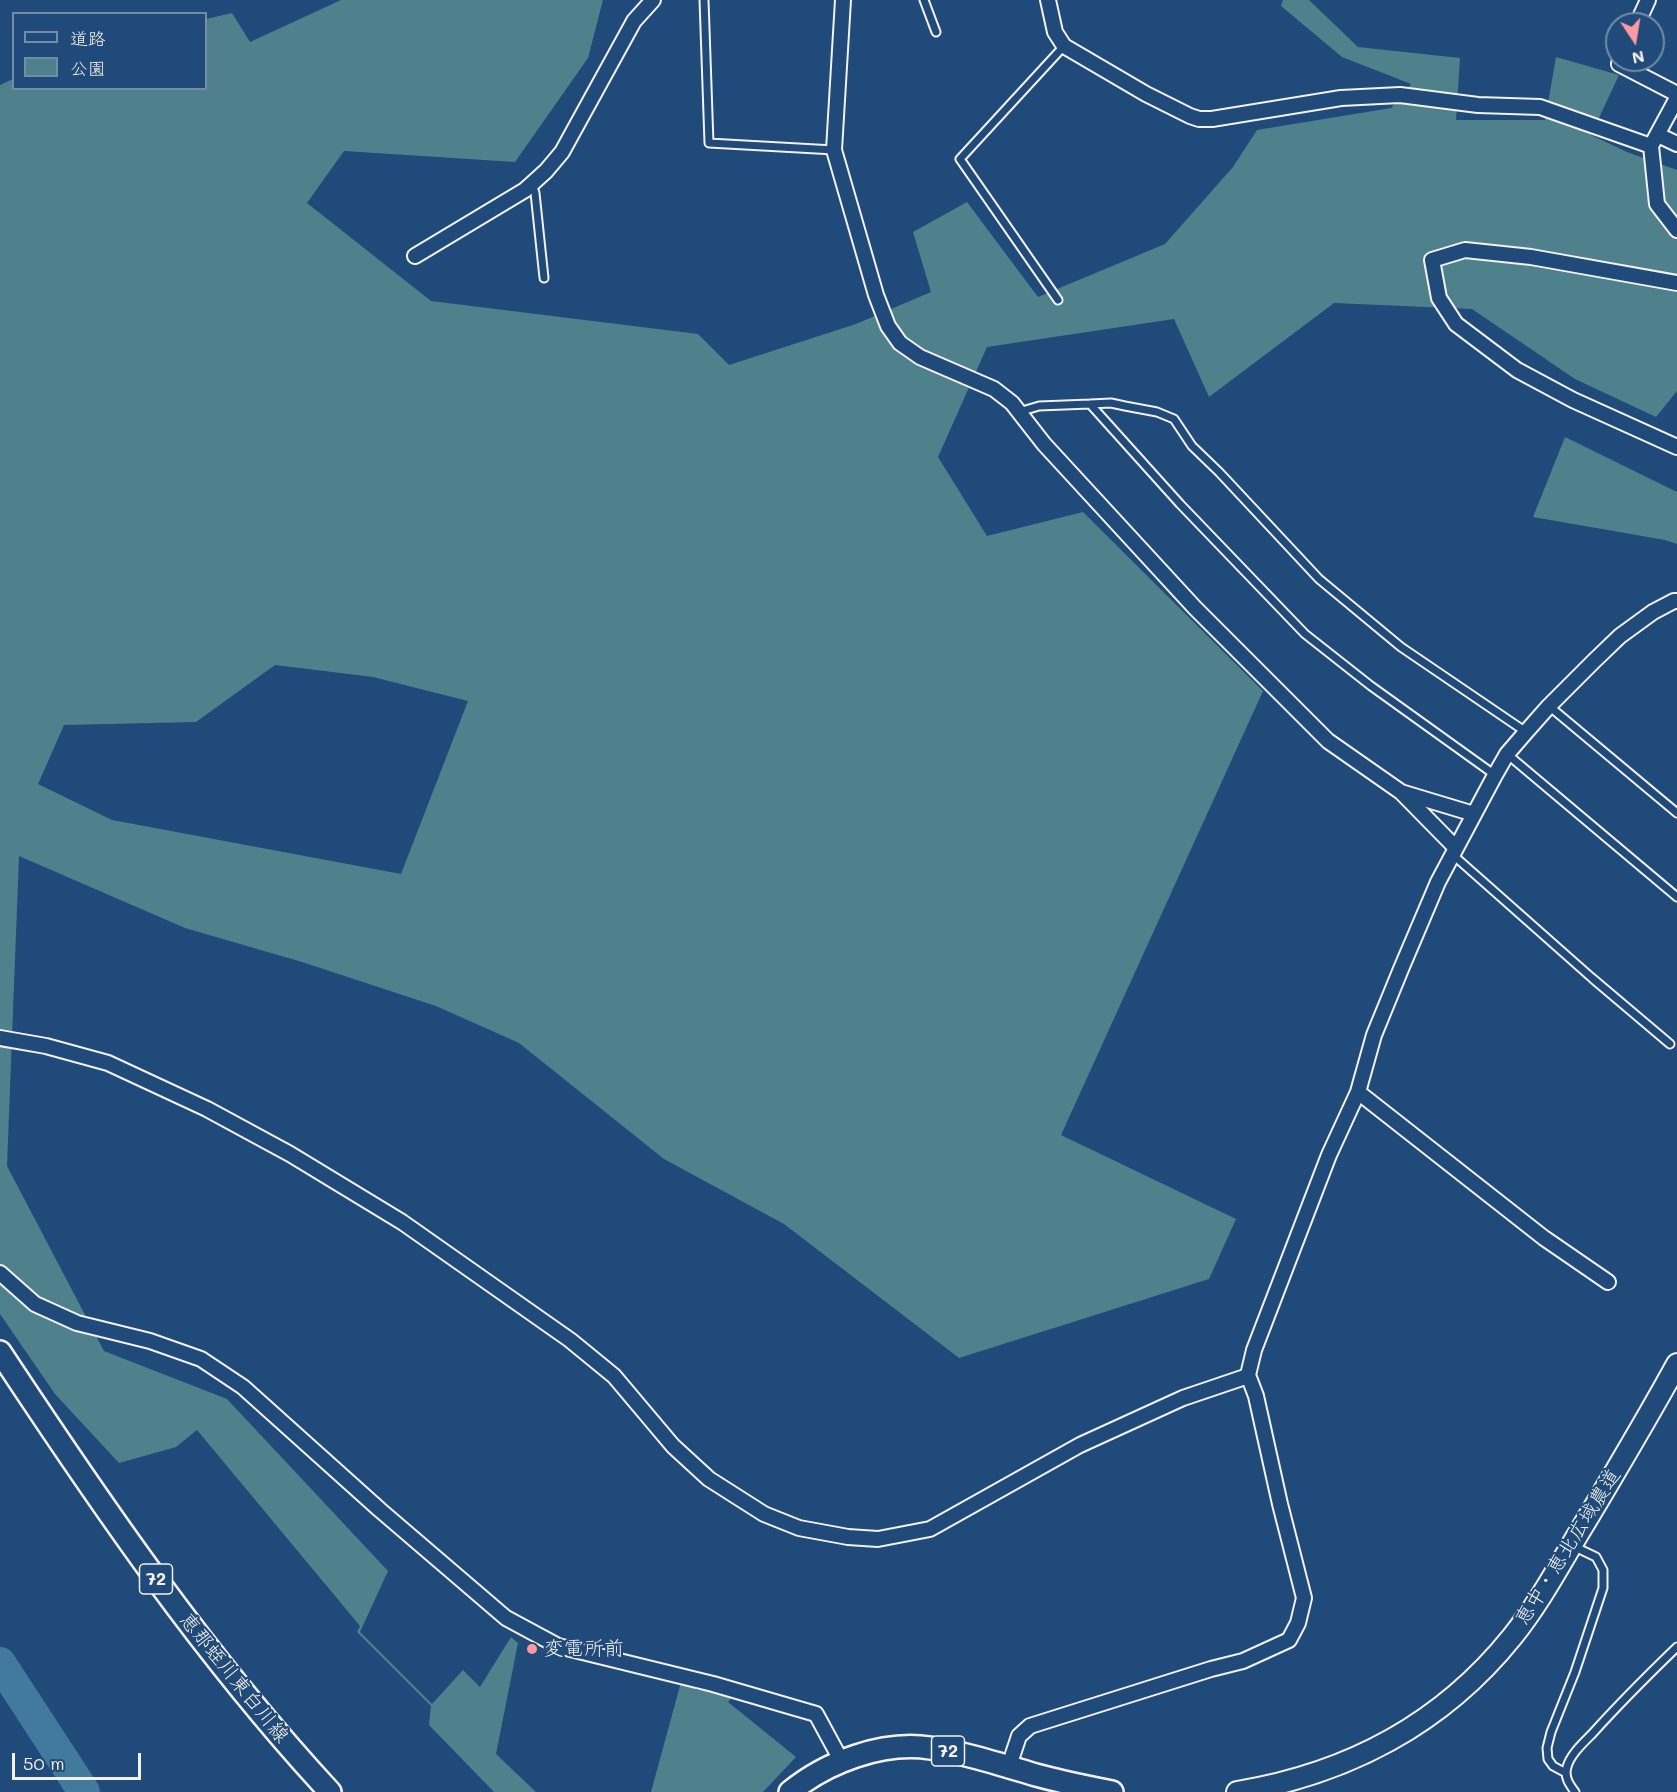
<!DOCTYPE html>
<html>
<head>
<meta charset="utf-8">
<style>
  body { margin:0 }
  #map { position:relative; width:1677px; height:1792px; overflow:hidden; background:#1f4a7a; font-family:Mali,"Klee One",sans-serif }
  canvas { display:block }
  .legend { position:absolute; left:12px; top:12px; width:195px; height:78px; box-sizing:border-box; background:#1f4a7a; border:2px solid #748da6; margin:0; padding:8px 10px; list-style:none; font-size:18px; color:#f4f1e8 }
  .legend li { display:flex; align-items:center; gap:12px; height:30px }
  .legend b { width:30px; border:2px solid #748da6 }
  .north { position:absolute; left:1605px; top:12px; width:60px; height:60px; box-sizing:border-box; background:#1f4a7a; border:2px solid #748da6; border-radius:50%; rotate:168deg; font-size:16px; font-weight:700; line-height:24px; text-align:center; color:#f4f1e8 }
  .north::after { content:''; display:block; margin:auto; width:21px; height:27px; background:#ff9aa2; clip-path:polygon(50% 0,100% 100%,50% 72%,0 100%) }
  .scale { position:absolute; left:12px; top:1753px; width:129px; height:27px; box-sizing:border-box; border:3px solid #f4f1e8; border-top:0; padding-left:8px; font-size:18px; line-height:21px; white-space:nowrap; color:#f4f1e8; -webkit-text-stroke:4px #1f4a7a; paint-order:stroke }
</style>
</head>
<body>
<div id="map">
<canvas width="1677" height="1792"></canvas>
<ul class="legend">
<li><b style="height:8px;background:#1f4a7a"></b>道路</li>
<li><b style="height:16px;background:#4f818c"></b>公園</li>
</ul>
<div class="north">N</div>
<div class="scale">50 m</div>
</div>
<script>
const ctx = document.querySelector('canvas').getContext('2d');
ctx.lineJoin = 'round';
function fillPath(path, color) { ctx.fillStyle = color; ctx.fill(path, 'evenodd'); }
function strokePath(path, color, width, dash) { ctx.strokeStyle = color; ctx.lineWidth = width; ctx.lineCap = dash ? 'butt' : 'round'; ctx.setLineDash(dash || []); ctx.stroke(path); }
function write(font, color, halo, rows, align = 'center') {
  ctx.font = font + ' Mali,"Klee One",sans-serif'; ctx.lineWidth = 4.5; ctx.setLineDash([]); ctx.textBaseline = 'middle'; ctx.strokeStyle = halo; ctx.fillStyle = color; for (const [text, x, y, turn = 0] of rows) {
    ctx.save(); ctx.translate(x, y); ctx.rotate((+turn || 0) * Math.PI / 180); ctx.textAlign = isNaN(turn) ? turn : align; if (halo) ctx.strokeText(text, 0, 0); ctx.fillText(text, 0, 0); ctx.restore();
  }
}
fillPath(new Path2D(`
  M 341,0 L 603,0 L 588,58 L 515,162 L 344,151 L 307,203 L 431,301 L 698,334 L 729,365 L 856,324 L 931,292 L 913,232 L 967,202 L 1038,297 L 1165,244 L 1233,167 L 1257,130 L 1391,108 L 1411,84 L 1342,57 L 1281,6 L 1283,0 L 1309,0 L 1358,47 L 1460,58 L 1456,120 L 1545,120 L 1556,57 L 1619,75 L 1591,135 L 1627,152 L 1677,170 L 1677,391 L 1656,417 L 1575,379 L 1472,309 L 1334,303 L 1209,397 L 1174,319 L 987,347 L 938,457 L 987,536 L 1083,512 L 1263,691 L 1061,1135 L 1236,1219 L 1209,1279 L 959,1358 L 784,1224 L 664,1159 L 519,1043 L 436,1006 L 302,962 L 185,928 L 19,856 L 7,1166 L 104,1351 L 227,1399 L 388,1571 L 360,1632 L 432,1704 L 463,1670 L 480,1687 L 511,1637 L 518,1643 L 496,1754 L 536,1792 L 494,1792 L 429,1725 L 431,1706 L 357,1632 L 360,1626 L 197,1430 L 176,1447 L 119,1463 L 55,1394 L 0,1314 L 0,85 L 13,79 L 14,88 L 206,88 L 206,19 L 232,13 L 250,42 ZM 275,665 L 373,677 L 468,701 L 401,874 L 112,820 L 38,784 L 64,725 L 196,722 Z
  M 1565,437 L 1677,492 L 1677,544 L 1665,540 L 1533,517 Z
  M 681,1682 L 692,1685 L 696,1690 L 722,1692 L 733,1696 L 728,1702 L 796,1757 L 763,1792 L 651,1792 Z`), '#4f818c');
strokePath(new Path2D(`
  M 0,1663 L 84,1792`), '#427a9d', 32);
const lane = new Path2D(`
  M 704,0 L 709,143 L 834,150
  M 924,0 L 936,32
  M 532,184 L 535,193 L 544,278
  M 1058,300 L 960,159 L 1064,46
  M 1090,404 L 1111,403 L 1125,406 L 1157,412 L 1174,419 L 1192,446 L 1219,472 L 1319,579 L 1401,647 L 1526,732
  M 1019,412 L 1039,406 L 1090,404 L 1180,504 L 1305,634 L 1371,686 L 1495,775
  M 1549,706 L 1677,813
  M 1507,754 L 1677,897
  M 1452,854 L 1592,978 L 1670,1044
  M 1566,1773 L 1553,1766 L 1548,1759 L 1547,1748 L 1551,1732 L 1575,1672 L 1603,1588 L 1603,1570 L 1596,1557 L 1573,1546
  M 1575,1792 C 1569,1784 1564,1777 1567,1767 C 1570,1755 1583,1743 1592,1734 C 1619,1704 1648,1675 1677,1647`);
const street = new Path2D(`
  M 843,0 L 834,150 L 876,295 L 888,326 L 900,343 L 920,357 L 994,389 L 1012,403 L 1044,444 L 1195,608 L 1328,741 L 1401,792 L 1455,847
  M 1048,0 L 1055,32 L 1064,46 L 1146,94 L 1190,116 L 1199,119 L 1212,119 L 1341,98 L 1400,95 L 1478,105 L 1540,107 L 1651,146
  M 1637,24 L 1648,0
  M 1620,60 L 1619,64 L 1677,94
  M 1677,98 L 1651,146 L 1657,204 L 1677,230
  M 1658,135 L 1677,144
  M 415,256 L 525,190 L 546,171 L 562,152 L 634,21 L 653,0
  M 1677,283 L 1531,257 L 1465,250 L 1432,260 L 1439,298 L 1456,324 L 1517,370 L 1573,400 L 1677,447
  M 1401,792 L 1474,814
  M 0,1038 L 46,1046 L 108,1063 L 207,1109 L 290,1154 L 402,1222 L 570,1340 L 614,1376 L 673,1446 L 709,1479 L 764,1514 L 799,1528 L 848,1537 L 878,1539 L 930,1529 L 1080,1445 L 1183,1398 L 1248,1376
  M 1358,1092 L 1544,1238 L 1608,1282
  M 0,1273 L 35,1304 L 77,1323 L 150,1341 L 201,1359 L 243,1387 L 380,1510 L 506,1618 L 558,1646 L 713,1684 L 816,1714 L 842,1762
  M 1009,1766 L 1019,1736 L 1030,1726 L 1211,1669 L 1243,1661 L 1289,1640 L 1298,1623 L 1304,1598 L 1280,1504 L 1256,1396 L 1248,1375 L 1254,1350 L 1329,1155 L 1358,1092 L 1374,1035 L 1401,969 L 1438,882 L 1495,775 L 1507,754 L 1526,732 L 1549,706 L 1594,661 L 1620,636 L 1653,612 L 1674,601 L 1677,601`);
const secondary = new Path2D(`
  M 1237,1792 C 1347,1774 1442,1724 1512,1637 C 1541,1601 1562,1560 1586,1521 C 1617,1469 1648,1417 1677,1364`);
const primary = new Path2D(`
  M 0,1352 C 101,1505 205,1657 330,1792
  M 790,1792 C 827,1762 882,1741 930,1748 C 966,1753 1002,1765 1036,1775 C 1061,1782 1087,1787 1112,1792`);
strokePath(lane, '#f4f1e8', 11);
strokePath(street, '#f4f1e8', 18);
strokePath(secondary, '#f4f1e8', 24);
strokePath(primary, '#f4f1e8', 26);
strokePath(lane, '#1f4a7a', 7);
strokePath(street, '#1f4a7a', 14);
strokePath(secondary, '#1f4a7a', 20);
strokePath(primary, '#1f4a7a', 21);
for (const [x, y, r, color] of [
  [532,1649,6,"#ff9aa2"]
]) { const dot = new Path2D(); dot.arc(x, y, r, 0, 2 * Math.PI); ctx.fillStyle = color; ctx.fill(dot); strokePath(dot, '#1f4a7a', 2); }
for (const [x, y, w] of [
  [156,1579,33],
  [948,1751,33]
]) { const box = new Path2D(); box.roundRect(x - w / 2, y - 15, w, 30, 4.5); ctx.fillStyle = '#1f4a7a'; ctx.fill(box); strokePath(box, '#f4f1e8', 1.5); }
write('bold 18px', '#f4f1e8', null, [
  ["72",156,1579],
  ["72",948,1751]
]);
write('20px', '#f4f1e8', '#1f4a7a', [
  ["恵中・恵北広域農道",1568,1547,-58],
  ["恵那蛭川東白川線",234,1678,51]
]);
write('20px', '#f4f1e8', '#1f4a7a', [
  ["変電所前",544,1649]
], 'left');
</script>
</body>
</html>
